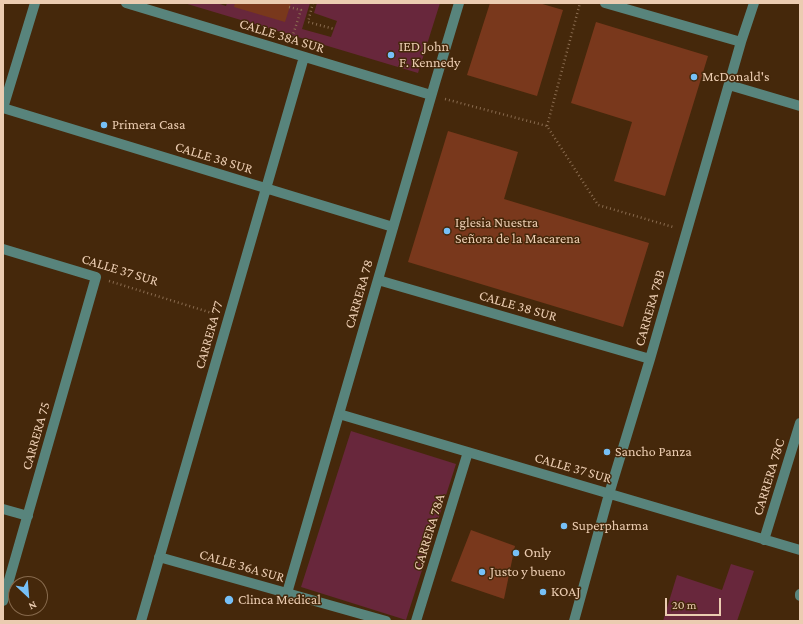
<!DOCTYPE html>
<html>
<head>
<meta charset="utf-8">
<style>
  body { margin:0 }
  #map { position:relative; width:803px; height:624px; overflow:hidden; background:#45280b; font-family:"Crimson Pro",serif }
  canvas { display:block }
  .frame { position:absolute; inset:0; border:4px solid #ebccb1; pointer-events:none }
  .north { position:absolute; left:8px; top:576px; width:40px; height:40px; box-sizing:border-box; background:#45280b; border:1px solid #876a4d; border-radius:50%; rotate:154deg; font-size:11px; font-weight:700; line-height:16px; text-align:center; color:#ebccb1 }
  .north::after { content:''; display:block; margin:auto; width:14px; height:18px; background:#76c0f7; clip-path:polygon(50% 0,100% 100%,50% 72%,0 100%) }
  .scale { position:absolute; left:665px; top:598px; width:56px; height:18px; box-sizing:border-box; border:2px solid #ebccb1; border-top:0; padding-left:5px; font-size:12px; line-height:14px; white-space:nowrap; color:#ebccb1; -webkit-text-stroke:3px #45280b; paint-order:stroke }
</style>
</head>
<body>
<div id="map">
<canvas width="803" height="624"></canvas>
<div class="frame"></div>
<div class="north">N</div>
<div class="scale">20 m</div>
</div>
<script>
const ctx = document.querySelector('canvas').getContext('2d');
ctx.lineJoin = 'round';
function fillPath(path, color) { ctx.fillStyle = color; ctx.fill(path, 'evenodd'); }
function strokePath(path, color, width, dash) { ctx.strokeStyle = color; ctx.lineWidth = width; ctx.lineCap = dash ? 'butt' : 'round'; ctx.setLineDash(dash || []); ctx.stroke(path); }
function write(font, color, halo, rows, align = 'center') {
  ctx.font = font + ' "Crimson Pro",serif'; ctx.lineWidth = 3; ctx.setLineDash([]); ctx.textBaseline = 'middle'; ctx.strokeStyle = halo; ctx.fillStyle = color; for (const [text, x, y, turn = 0] of rows) {
    ctx.save(); ctx.translate(x, y); ctx.rotate((+turn || 0) * Math.PI / 180); ctx.textAlign = isNaN(turn) ? turn : align; if (halo) ctx.strokeText(text, 0, 0); ctx.fillText(text, 0, 0); ctx.restore();
  }
}
fillPath(new Path2D(`
  M 184,3 L 217,3 L 226,6 L 227,3 L 310,3 L 302,29 L 331,37 L 337,21 L 314,13 L 317,3 L 440,3 L 418,73 Z
  M 351,431 L 456,464 L 406,620 L 301,587 Z
  M 731,564 L 754,571 L 737,621 L 663,621 L 677,575 L 722,590 Z`), '#68273c');
fillPath(new Path2D(`
  M 235,3 L 291,3 L 285,22 L 234,7 Z
  M 490,3 L 539,3 L 563,10 L 537,96 L 467,75 Z
  M 596,22 L 708,56 L 665,196 L 614,181 L 632,122 L 571,103 Z
  M 448,131 L 518,152 L 504,199 L 649,243 L 623,327 L 408,262 Z
  M 471,530 L 515,546 L 504,599 L 451,581 Z`), '#79381c');
strokePath(new Path2D(`
  M 313,3 L 308,22 L 334,29
  M 289,7 L 301,10 L 292,38
  M 445,99 L 547,126 L 598,205 L 673,227
  M 547,126 L 580,3
  M 109,281 L 215,314`), '#8a6c50', 2.5, [1, 3]);
strokePath(new Path2D(`
  M 126,3 L 431,95
  M 605,3 L 741,42
  M 729,85 L 800,106
  M 3,108 L 393,227
  M 3,108 L 35,3
  M 3,249 L 96,277 L 3,601
  M 378,280 L 650,359
  M 339,414 L 800,550
  M 3,509 L 28,516
  M 764,540 L 800,423
  M 159,557 L 386,621
  M 287,593 L 435,83 L 459,3
  M 800,594 L 800,596
  M 141,621 L 304,57
  M 416,621 L 468,452
  M 574,621 L 609,494 L 650,359 L 741,42 L 754,3`), '#58847c', 10);
for (const [x, y, r, color] of [
  [391,55,4,"#76c0f7"],
  [694,77,4,"#76c0f7"],
  [104,125,4,"#76c0f7"],
  [447,231,4,"#76c0f7"],
  [607,452,4,"#76c0f7"],
  [564,526,4,"#76c0f7"],
  [516,553,4,"#76c0f7"],
  [482,572,4,"#76c0f7"],
  [543,592,4,"#76c0f7"],
  [229,600,5,"#76c0f7"]
]) { const dot = new Path2D(); dot.arc(x, y, r, 0, 2 * Math.PI); ctx.fillStyle = color; ctx.fill(dot); strokePath(dot, '#45280b', 1.5); }
write('14px', '#ebccb1', '#45280b', [
  ["CALLE 38A SUR",282,36,17],
  ["CALLE 38 SUR",214,158,17],
  ["CALLE 37 SUR",120,270,17],
  ["CARRERA 78",359,294,-74],
  ["CALLE 38 SUR",518,306,16],
  ["CARRERA 78B",650,308,-74],
  ["CARRERA 77",209,335,-74],
  ["CARRERA 75",36,436,-74],
  ["CALLE 37 SUR",573,468,16],
  ["CARRERA 78C",769,477,-73],
  ["CARRERA 78A",429,532,-73],
  ["CALLE 36A SUR",242,566,16]
]);
write('14px', '#ebccb1', '#45280b', [
  ["IED John",399,47],
  ["F. Kennedy",399,63],
  ["McDonald's",702,77],
  ["Primera Casa",112,125],
  ["Iglesia Nuestra",455,223],
  ["Señora de la Macarena",455,239],
  ["Sancho Panza",615,452],
  ["Superpharma",572,526],
  ["Only",524,553],
  ["Justo y bueno",490,572],
  ["KOAJ",551,592],
  ["Clinca Medical",238,600]
], 'left');
</script>
</body>
</html>
